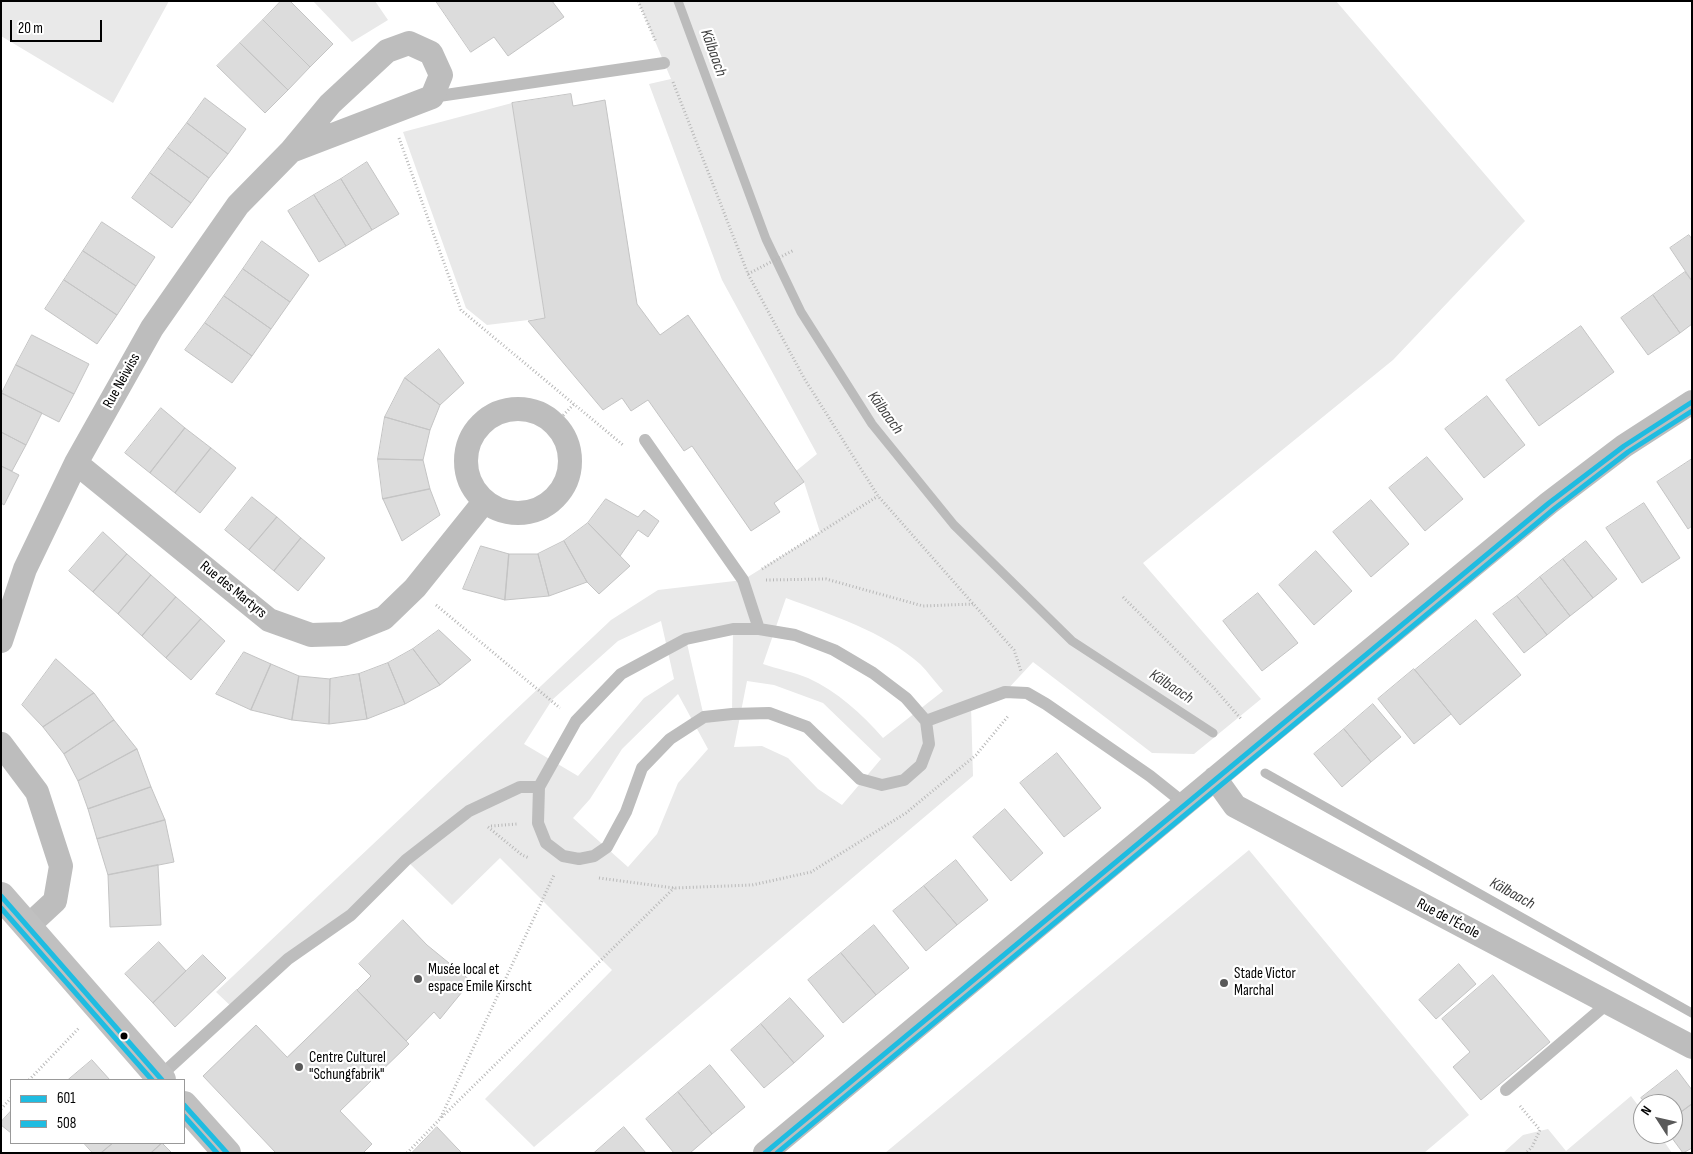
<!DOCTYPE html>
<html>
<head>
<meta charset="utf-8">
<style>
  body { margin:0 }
  #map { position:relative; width:1693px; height:1154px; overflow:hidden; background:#fff; font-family:"Sofia Sans Condensed",sans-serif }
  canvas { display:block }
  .frame { position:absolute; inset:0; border:2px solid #000; pointer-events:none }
  .legend { position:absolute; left:10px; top:1079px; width:175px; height:65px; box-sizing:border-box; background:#fff; border:1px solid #999; margin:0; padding:6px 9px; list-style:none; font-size:15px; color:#000 }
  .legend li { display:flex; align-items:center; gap:10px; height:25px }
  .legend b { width:25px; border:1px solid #999 }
  .north { position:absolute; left:1633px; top:1094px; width:50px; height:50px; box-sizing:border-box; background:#fff; border:1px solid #999; border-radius:50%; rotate:305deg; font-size:14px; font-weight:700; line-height:20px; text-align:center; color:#000 }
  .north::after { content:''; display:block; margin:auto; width:18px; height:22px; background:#595959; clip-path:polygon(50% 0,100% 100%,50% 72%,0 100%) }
  .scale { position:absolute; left:10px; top:20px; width:92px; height:22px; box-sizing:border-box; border:2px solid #000; border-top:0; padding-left:6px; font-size:15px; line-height:18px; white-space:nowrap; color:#000; -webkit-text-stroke:4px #fff; paint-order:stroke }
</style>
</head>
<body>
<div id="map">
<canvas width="1693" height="1154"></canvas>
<div class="frame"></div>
<ul class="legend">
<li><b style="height:6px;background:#1fbce1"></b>601</li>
<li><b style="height:6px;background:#1fbce1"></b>508</li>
</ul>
<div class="north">N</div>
<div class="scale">20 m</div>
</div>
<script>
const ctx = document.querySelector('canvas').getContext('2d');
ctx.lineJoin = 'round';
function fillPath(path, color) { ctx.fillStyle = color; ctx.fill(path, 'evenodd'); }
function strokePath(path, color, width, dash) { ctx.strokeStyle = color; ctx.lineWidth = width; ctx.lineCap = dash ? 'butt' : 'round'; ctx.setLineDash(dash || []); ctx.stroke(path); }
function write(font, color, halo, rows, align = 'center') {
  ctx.font = font + ' "Sofia Sans Condensed",sans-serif'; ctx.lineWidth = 4.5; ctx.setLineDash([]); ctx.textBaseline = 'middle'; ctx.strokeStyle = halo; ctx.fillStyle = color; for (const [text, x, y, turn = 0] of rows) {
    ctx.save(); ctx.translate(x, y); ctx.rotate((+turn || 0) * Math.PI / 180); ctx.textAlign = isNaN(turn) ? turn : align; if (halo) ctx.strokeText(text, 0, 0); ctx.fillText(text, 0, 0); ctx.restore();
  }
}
fillPath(new Path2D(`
  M 1,1 L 169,1 L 113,103 L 1,36 Z
  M 313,1 L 375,1 L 388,20 L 352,42 Z
  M 638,1 L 1336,1 L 1525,221 L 1393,360 L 1143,563 L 1261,699 L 1194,754 L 1152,753 L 1033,662 L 1005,692 L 971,705 L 973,776 L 534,1147 L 485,1099 L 612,970 L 500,858 L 452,905 L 406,860 L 235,1010 L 216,992 L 611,620 L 658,590 L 743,580 L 820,532 L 804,482 L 796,471 L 817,454 L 722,280 L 649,84 L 671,79 ZM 786,598 C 831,615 883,631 920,664 C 928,672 935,682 943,691 L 883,738 C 861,713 838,692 808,678 C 794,672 777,669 763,664 ZM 661,621 L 674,679 L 644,698 L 578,776 L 524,744 L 552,700 L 618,641 ZM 733,629 L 732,714 L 704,717 L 686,639 ZM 747,681 L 774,685 L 823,703 L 881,759 L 842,805 L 818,789 L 788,758 L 762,746 L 734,747 ZM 678,694 L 708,749 L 678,783 L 657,834 L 628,867 L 573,818 L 590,799 L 622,749 Z
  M 512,103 L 545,318 L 487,325 L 466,308 L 403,132 Z
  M 1249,850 L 1469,1115 L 1424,1153 L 885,1153 Z
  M 1631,1096 L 1643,1112 L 1643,1134 L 1659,1134 L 1672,1153 L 1503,1153 L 1523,1135 L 1548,1129 L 1566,1151 Z`), '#e9e9e9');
strokePath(new Path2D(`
  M 678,1 L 766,239 L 801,312 L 872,424 L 954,525 L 1072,641 L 1213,733
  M 1265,773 L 1692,1013`), '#bbb', 9);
const building = new Path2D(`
  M 281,1 L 290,1 L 333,44 L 310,67 L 263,20 Z
  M 436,1 L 552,1 L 564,17 L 508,56 L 494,37 L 471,52 Z
  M 263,20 L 310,67 L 288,90 L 240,43 Z
  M 240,43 L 288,90 L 265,113 L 217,66 Z
  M 571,94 L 573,106 L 605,100 L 637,304 L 660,335 L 688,315 L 804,482 L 774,503 L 780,512 L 751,531 L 692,446 L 684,451 L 648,400 L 631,411 L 622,398 L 603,410 L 528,321 L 545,318 L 512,103 Z
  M 205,98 L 246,129 L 228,154 L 187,123 Z
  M 187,123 L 228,154 L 209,178 L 168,148 Z
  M 168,148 L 209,178 L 191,203 L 150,173 Z
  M 367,162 L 399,214 L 372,230 L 341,179 Z
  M 150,173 L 191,203 L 172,228 L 132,198 Z
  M 341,179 L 372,230 L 346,246 L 314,195 Z
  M 314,195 L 346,246 L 319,262 L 288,211 Z
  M 102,222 L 155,257 L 136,286 L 83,251 Z
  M 1689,235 L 1692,239 L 1692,281 L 1670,248 Z
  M 262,241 L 309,275 L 290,302 L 243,269 Z
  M 83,251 L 136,286 L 117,315 L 64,280 Z
  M 243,269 L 290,302 L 271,329 L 224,296 Z
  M 1685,272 L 1692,281 L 1692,324 L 1680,333 L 1653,295 Z
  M 64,280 L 117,315 L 97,344 L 45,309 Z
  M 1653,295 L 1680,333 L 1648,355 L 1621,318 Z
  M 224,296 L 271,329 L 252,356 L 205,323 Z
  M 205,323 L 252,356 L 232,383 L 185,350 Z
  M 1581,326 L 1614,372 L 1539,426 L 1506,380 Z
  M 32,335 L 89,364 L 74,394 L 16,365 Z
  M 439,349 L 464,383 L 440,405 L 405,378 Z
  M 16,365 L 74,394 L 59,422 L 2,393 Z
  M 405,378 L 440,405 L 430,430 L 385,417 Z
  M 1,393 L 42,413 L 26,445 L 1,432 Z
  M 1487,396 L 1525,445 L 1484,478 L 1445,429 Z
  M 161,408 L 185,428 L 150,473 L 125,453 Z
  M 385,417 L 430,430 L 423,460 L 378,459 Z
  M 185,428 L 211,448 L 175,493 L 150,473 Z
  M 1,432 L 26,445 L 12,471 L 1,466 Z
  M 211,448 L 236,468 L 200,513 L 175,493 Z
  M 1427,457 L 1463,499 L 1425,531 L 1389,488 Z
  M 378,459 L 423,460 L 430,489 L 383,499 Z
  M 1692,459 L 1692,526 L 1688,529 L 1657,482 Z
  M 1,466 L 19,475 L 4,505 L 1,503 Z
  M 430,489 L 440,515 L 402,541 L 383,499 Z
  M 252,497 L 277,517 L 249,550 L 225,530 Z
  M 606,499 L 638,517 L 644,510 L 659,521 L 648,537 L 638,530 L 620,556 L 588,523 Z
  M 1371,500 L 1409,544 L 1371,577 L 1333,532 Z
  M 1644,503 L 1680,558 L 1642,583 L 1606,528 Z
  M 277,517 L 301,538 L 274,571 L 249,550 Z
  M 588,523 L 630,566 L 599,594 L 587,582 L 564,541 Z
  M 103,532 L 127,554 L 93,592 L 69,571 Z
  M 301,538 L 325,558 L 298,591 L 274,571 Z
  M 564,541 L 587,582 L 549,596 L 538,554 Z
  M 1586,541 L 1617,579 L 1593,598 L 1563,559 Z
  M 481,546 L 509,554 L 505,600 L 463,589 Z
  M 1316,551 L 1352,591 L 1314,625 L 1279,585 Z
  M 127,554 L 151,575 L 118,614 L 93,592 Z
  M 509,554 L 538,554 L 549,596 L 505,600 Z
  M 1563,559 L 1593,598 L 1570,616 L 1540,577 Z
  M 151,575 L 176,597 L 142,636 L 118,614 Z
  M 1540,577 L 1570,616 L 1547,635 L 1517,596 Z
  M 1258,593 L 1298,643 L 1262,671 L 1223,621 Z
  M 1517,596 L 1547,635 L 1524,653 L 1493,614 Z
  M 176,597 L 201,619 L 166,658 L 142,636 Z
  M 201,619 L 225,641 L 191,680 L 166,658 Z
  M 1476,620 L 1521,675 L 1460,725 L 1415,670 Z
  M 439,630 L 471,660 L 440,685 L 413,649 Z
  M 413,649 L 440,685 L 405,704 L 388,663 Z
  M 244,652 L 271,664 L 251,710 L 216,694 Z
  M 56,659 L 94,693 L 43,727 L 22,705 Z
  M 388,663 L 405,704 L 367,719 L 359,674 Z
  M 271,664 L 299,676 L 292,720 L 251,710 Z
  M 1414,669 L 1451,714 L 1414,744 L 1378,699 Z
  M 359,674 L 367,719 L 329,724 L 330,679 Z
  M 299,676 L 330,679 L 329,724 L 292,720 Z
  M 94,693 L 114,720 L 64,754 L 43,727 Z
  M 1373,704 L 1401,737 L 1371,762 L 1344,729 Z
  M 114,720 L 137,749 L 78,781 L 64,754 Z
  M 1344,729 L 1371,762 L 1342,787 L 1314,754 Z
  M 137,749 L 151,787 L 88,809 L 78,781 Z
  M 1057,753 L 1101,808 L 1064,837 L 1020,783 Z
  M 151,787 L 165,820 L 97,839 L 88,809 Z
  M 1005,809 L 1043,853 L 1011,881 L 973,837 Z
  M 165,820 L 174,862 L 108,875 L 97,839 Z
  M 956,860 L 988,900 L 957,925 L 924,886 Z
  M 158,865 L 161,925 L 110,927 L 108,875 Z
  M 924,886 L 957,925 L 926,951 L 893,911 Z
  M 403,920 L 427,945 L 471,981 L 440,1019 L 434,1012 L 406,1041 L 357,990 L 371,976 L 359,964 Z
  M 874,925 L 909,968 L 876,995 L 841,953 Z
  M 159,942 L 186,971 L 153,1003 L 125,974 Z
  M 841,953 L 876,995 L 843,1023 L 808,980 Z
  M 203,955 L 226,978 L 175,1027 L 153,1003 Z
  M 1459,964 L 1476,984 L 1436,1019 L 1419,1000 Z
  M 1493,975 L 1550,1042 L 1481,1100 L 1453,1067 L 1470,1052 L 1442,1019 Z
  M 357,990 L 409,1044 L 340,1111 L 372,1144 L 363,1153 L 276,1153 L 203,1076 L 256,1025 L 287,1057 Z
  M 790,998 L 824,1036 L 794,1063 L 761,1024 Z
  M 761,1024 L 794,1063 L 764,1088 L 731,1050 Z
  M 92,1060 L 110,1080 L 68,1080 Z
  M 710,1065 L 745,1107 L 712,1134 L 678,1092 Z
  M 1677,1070 L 1692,1090 L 1692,1104 L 1673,1118 L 1673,1104 L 1646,1104 L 1641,1098 Z
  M 678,1092 L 712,1134 L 690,1153 L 674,1153 L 646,1119 Z
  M 1692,1104 L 1692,1148 L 1683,1153 L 1669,1134 L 1673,1134 L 1673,1118 Z
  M 11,1111 L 11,1133 L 1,1125 L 1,1122 Z
  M 437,1127 L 456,1147 L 462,1153 L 412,1153 Z
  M 624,1127 L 646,1153 L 594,1153 Z
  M 84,1143 L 113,1143 L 101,1153 L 93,1153 Z
  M 113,1143 L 162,1143 L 151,1153 L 101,1153 Z
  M 162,1143 L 172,1153 L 151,1153 Z`);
fillPath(building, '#dcdcdc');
strokePath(building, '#c4c4c4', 1);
strokePath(new Path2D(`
  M 638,1 L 656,42
  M 673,82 L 748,274 L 804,378 L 878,496 L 1014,650 L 1021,671
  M 399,138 L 461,310 L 623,445
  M 748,274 L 794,250
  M 556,423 L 574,404
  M 762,569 L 878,496
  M 766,580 L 826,579 L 923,606 L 973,604
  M 1123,597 L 1214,688 L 1242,720
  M 436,605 L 560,708
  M 491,826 L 517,824
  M 488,827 L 522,855 L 529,858
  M 599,878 L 674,888 L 752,885 L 811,872 L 906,813 L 976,755 L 1009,715
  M 29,1080 L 79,1028
  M 1520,1106 L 1540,1130 L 1532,1147 L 1526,1153
  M 1,1109 L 11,1098
  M 442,1117 L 674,888
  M 407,1153 L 440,1119 L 554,875`), '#b8b8b8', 3, [1, 2.5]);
strokePath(new Path2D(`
  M 432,97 L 664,63
  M 645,440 L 743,580 L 759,629
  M 733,629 L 759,629 L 795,635 L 834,650 L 873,673 L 906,698 L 926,721 L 929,744 L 921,765 L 904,780 L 882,785 L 860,779 L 807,727 L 769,713 L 732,714 L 704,717 L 670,739 L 642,768 L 626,812 L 607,847 L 594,856 L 579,859 L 563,856 L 546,843 L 538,823 L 539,787 L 576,721 L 621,674 L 686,639 Z
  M 926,721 L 1005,692 L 1027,693 L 1046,704 L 1150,776 L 1185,804
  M 159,1077 L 288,959 L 351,915 L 406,860 L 469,811 L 520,787 L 539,787
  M 1506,1090 L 1608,1003`), '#bdbdbd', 12);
strokePath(new Path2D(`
  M466 461a52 52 0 1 1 104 0a52 52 0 1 1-104 0Z
  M 76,463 L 269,620 L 311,635 L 344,634 L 384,618 L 415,588 L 484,502
  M 1,641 L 25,569 L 76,463 L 152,328 L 238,205 L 291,151 L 330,104 L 387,51 L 409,43 L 431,53 L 441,75 L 432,97 L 291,151
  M 1,744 L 37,792 L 61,866 L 55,901 L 28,926
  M 1215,778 L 1235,806 L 1692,1047
  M 765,1153 L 1260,741 L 1549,503 L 1624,446 L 1692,402`), '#bdbdbd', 24);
strokePath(new Path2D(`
  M 1,896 L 162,1080
  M 184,1105 L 227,1153`), '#c0c0c0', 28);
strokePath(new Path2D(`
  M 1,896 L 162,1080
  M 184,1105 L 227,1153
  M 765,1153 L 1549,503 L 1624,446 L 1692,402`), '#1fbce1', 5);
strokePath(new Path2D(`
  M 1,908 L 152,1080
  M 184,1116 L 217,1153
  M 777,1153 L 1554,509 L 1628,452 L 1692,411`), '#1fbce1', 5);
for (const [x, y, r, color] of [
  [418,979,5,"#595959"],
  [1224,983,5,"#595959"],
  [124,1036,4.5,"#000"],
  [299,1067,5,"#595959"]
]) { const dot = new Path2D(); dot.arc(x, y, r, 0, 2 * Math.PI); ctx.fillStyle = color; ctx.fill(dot); strokePath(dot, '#fff', 2); }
write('15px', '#000', '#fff', [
  ["Rue Neiwiss",122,381,-61],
  ["Rue des Martyrs",233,590,39],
  ["Rue de l'École",1448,919,28]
]);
write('15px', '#000', '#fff', [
  ["Musée local et",428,970],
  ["espace Emile Kirscht",428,987],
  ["Stade Victor",1234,974],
  ["Marchal",1234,991],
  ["Centre Culturel",309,1058],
  ["\"Schungfabrik\"",309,1075]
], 'left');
write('italic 16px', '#3f3f3f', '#fff', [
  ["Kälbaach",713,53,70],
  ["Kälbaach",885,413,54],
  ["Kälbaach",1171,687,33],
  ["Kälbaach",1512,894,29]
]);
</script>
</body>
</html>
